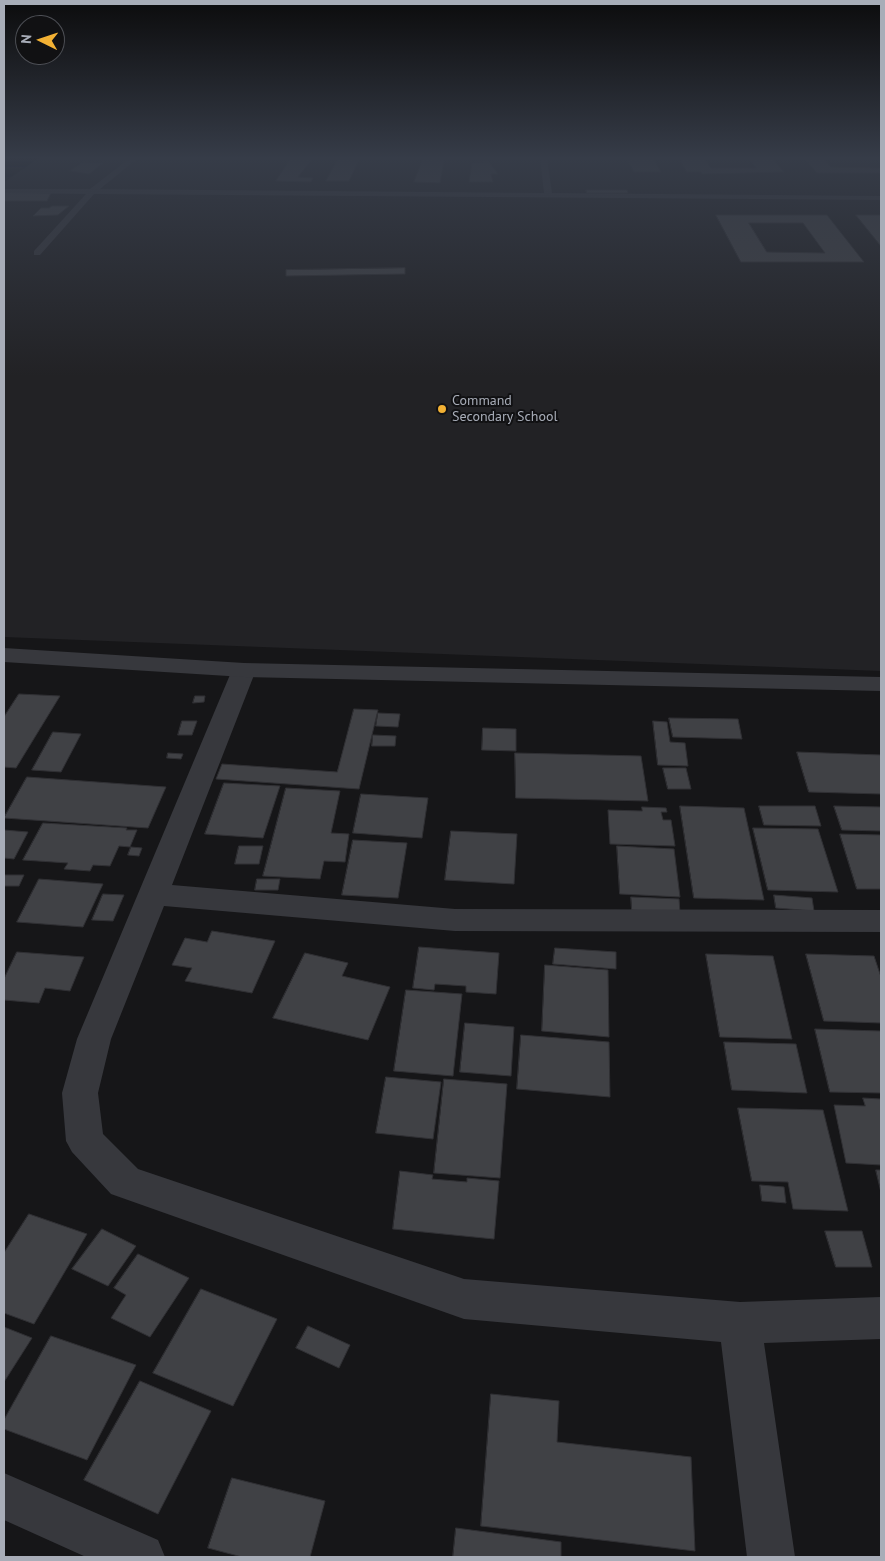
<!DOCTYPE html>
<html>
<head>
<meta charset="utf-8">
<style>
  body { margin:0 }
  #map { position:relative; width:885px; height:1561px; overflow:hidden; background:#161618; font-family:"PT Sans",sans-serif }
  canvas { display:block }
  .frame { position:absolute; inset:0; border:5px solid #a8adb8; pointer-events:none }
  .north { position:absolute; left:15px; top:15px; width:50px; height:50px; box-sizing:border-box; background:#111113; border:1px solid #4d4f55; border-radius:50%; rotate:274deg; font-size:14px; font-weight:700; line-height:20px; text-align:center; color:#a8adb8 }
  .north::after { content:''; display:block; margin:auto; width:18px; height:22px; background:#f2b134; clip-path:polygon(50% 0,100% 100%,50% 72%,0 100%) }
</style>
</head>
<body>
<div id="map">
<canvas width="885" height="1561"></canvas>
<div class="frame"></div>
<div class="north">N</div>
</div>
<script>
const ctx = document.querySelector('canvas').getContext('2d');
ctx.lineJoin = 'round';
function fillPath(path, color) { ctx.fillStyle = color; ctx.fill(path, 'evenodd'); }
function strokePath(path, color, width, dash) { ctx.strokeStyle = color; ctx.lineWidth = width; ctx.lineCap = dash ? 'butt' : 'round'; ctx.setLineDash(dash || []); ctx.stroke(path); }
function write(font, color, halo, rows, align = 'center') {
  ctx.font = font + ' "PT Sans",sans-serif'; ctx.lineWidth = 4; ctx.setLineDash([]); ctx.textBaseline = 'middle'; ctx.strokeStyle = halo; ctx.fillStyle = color; for (const [text, x, y, turn = 0] of rows) {
    ctx.save(); ctx.translate(x, y); ctx.rotate((+turn || 0) * Math.PI / 180); ctx.textAlign = isNaN(turn) ? turn : align; if (halo) ctx.strokeText(text, 0, 0); ctx.fillText(text, 0, 0); ctx.restore();
  }
}
fillPath(new Path2D(`
  M 39,158 L 881,158 L 881,671 L 4,637 L 4,182 Z`), '#222225');
const building = new Path2D(`
  M 291,158 L 313,158 L 298,177 L 313,178 L 311,182 L 276,181 Z
  M 627,158 L 653,158 L 661,172 L 634,172 Z
  M 679,158 L 704,158 L 711,168 L 756,168 L 749,158 L 772,158 L 784,172 L 702,174 L 701,172 L 687,172 Z
  M 805,158 L 823,158 L 831,167 L 881,168 L 881,173 L 817,173 Z
  M 338,159 L 359,160 L 349,181 L 326,181 Z
  M 423,159 L 444,160 L 440,183 L 414,182 Z
  M 83,162 L 103,163 L 89,174 L 70,171 Z
  M 489,162 L 498,174 L 491,174 L 493,182 L 469,182 L 472,163 Z
  M 586,190 L 627,190 L 628,193 L 587,193 Z
  M 4,192 L 51,193 L 47,201 L 4,201 Z
  M 52,206 L 69,206 L 58,215 L 33,216 L 41,208 L 49,208 Z
  M 716,215 L 827,215 L 864,262 L 741,262 ZM 749,223 L 803,223 L 825,253 L 767,252 Z
  M 856,215 L 881,215 L 881,246 Z
  M 405,268 L 405,274 L 286,276 L 286,270 Z
  M 19,694 L 60,696 L 16,768 L 4,767 L 4,717 Z
  M 195,696 L 205,696 L 204,702 L 193,703 Z
  M 354,709 L 378,710 L 359,789 L 216,779 L 222,764 L 337,772 Z
  M 378,713 L 400,714 L 398,727 L 376,726 Z
  M 669,718 L 738,719 L 742,739 L 673,737 Z
  M 182,721 L 197,721 L 192,735 L 178,735 Z
  M 653,721 L 667,722 L 670,742 L 685,743 L 688,766 L 658,765 Z
  M 483,728 L 516,729 L 516,751 L 482,750 Z
  M 53,732 L 81,734 L 61,772 L 32,770 Z
  M 373,735 L 396,736 L 395,746 L 372,746 Z
  M 797,752 L 881,755 L 881,794 L 809,792 Z
  M 168,753 L 183,754 L 181,759 L 167,758 Z
  M 515,753 L 641,756 L 648,801 L 516,798 Z
  M 663,768 L 686,768 L 691,789 L 668,789 Z
  M 27,777 L 166,787 L 148,828 L 4,818 Z
  M 224,783 L 280,786 L 263,838 L 205,834 Z
  M 286,788 L 340,791 L 331,833 L 349,834 L 345,862 L 324,861 L 320,879 L 263,876 Z
  M 361,794 L 428,798 L 422,838 L 353,833 Z
  M 680,806 L 744,808 L 764,900 L 694,898 Z
  M 759,806 L 815,806 L 821,826 L 764,825 Z
  M 834,806 L 881,807 L 881,831 L 842,830 Z
  M 642,807 L 666,808 L 667,812 L 661,812 L 663,820 L 671,820 L 675,846 L 610,844 L 608,810 L 642,811 Z
  M 43,823 L 127,828 L 126,830 L 137,830 L 130,847 L 119,846 L 110,866 L 93,865 L 90,871 L 64,869 L 68,863 L 23,860 Z
  M 753,828 L 818,829 L 838,892 L 768,890 Z
  M 4,830 L 28,832 L 14,859 L 4,858 Z
  M 451,831 L 517,834 L 514,884 L 445,880 Z
  M 840,834 L 881,835 L 881,889 L 857,889 Z
  M 353,840 L 407,843 L 398,898 L 342,895 Z
  M 239,846 L 263,846 L 259,864 L 235,864 Z
  M 617,846 L 674,849 L 680,897 L 620,894 Z
  M 131,847 L 142,848 L 139,856 L 128,855 Z
  M 4,875 L 24,875 L 19,886 L 4,886 Z
  M 39,879 L 103,884 L 83,927 L 17,922 Z
  M 257,879 L 280,879 L 278,890 L 255,890 Z
  M 103,894 L 124,895 L 113,921 L 92,920 Z
  M 774,895 L 812,898 L 814,911 L 776,908 Z
  M 631,897 L 679,899 L 680,913 L 632,910 Z
  M 212,931 L 275,941 L 252,993 L 185,981 L 192,968 L 172,965 L 185,938 L 207,942 Z
  M 419,947 L 499,953 L 496,994 L 466,992 L 466,986 L 435,984 L 434,990 L 413,988 Z
  M 555,948 L 616,952 L 616,969 L 553,964 Z
  M 17,952 L 84,957 L 70,991 L 45,988 L 39,1003 L 4,1000 L 4,979 Z
  M 305,953 L 348,963 L 342,976 L 390,987 L 368,1040 L 273,1018 Z
  M 706,954 L 773,956 L 792,1039 L 720,1037 Z
  M 806,954 L 874,956 L 881,977 L 881,1023 L 824,1021 Z
  M 545,965 L 608,970 L 609,1037 L 542,1031 Z
  M 406,990 L 462,994 L 453,1076 L 394,1071 Z
  M 465,1023 L 514,1027 L 511,1076 L 460,1072 Z
  M 815,1029 L 881,1031 L 881,1093 L 830,1092 Z
  M 521,1035 L 609,1042 L 610,1097 L 517,1089 Z
  M 724,1042 L 796,1044 L 807,1093 L 732,1090 Z
  M 386,1077 L 441,1082 L 433,1139 L 376,1133 Z
  M 444,1079 L 507,1084 L 500,1178 L 434,1173 Z
  M 863,1098 L 881,1099 L 881,1165 L 846,1163 L 834,1105 L 865,1106 Z
  M 738,1108 L 823,1110 L 848,1211 L 793,1209 L 788,1182 L 752,1181 Z
  M 876,1170 L 881,1170 L 881,1192 Z
  M 400,1171 L 433,1175 L 432,1179 L 467,1182 L 467,1178 L 499,1181 L 494,1239 L 393,1229 Z
  M 760,1185 L 784,1187 L 786,1203 L 762,1201 Z
  M 29,1214 L 87,1234 L 34,1324 L 4,1313 L 4,1253 Z
  M 102,1229 L 136,1246 L 108,1286 L 72,1269 Z
  M 825,1231 L 862,1231 L 872,1267 L 836,1267 Z
  M 138,1254 L 189,1278 L 150,1337 L 111,1318 L 126,1295 L 114,1288 Z
  M 201,1289 L 277,1319 L 233,1406 L 153,1373 Z
  M 308,1326 L 350,1345 L 339,1368 L 296,1348 Z
  M 4,1327 L 32,1338 L 4,1382 Z
  M 51,1336 L 136,1365 L 87,1460 L 4,1429 L 4,1420 Z
  M 140,1381 L 211,1411 L 158,1514 L 84,1480 Z
  M 491,1394 L 559,1401 L 557,1442 L 691,1457 L 695,1551 L 481,1526 Z
  M 232,1478 L 325,1501 L 310,1557 L 242,1557 L 208,1548 Z
  M 456,1528 L 561,1542 L 561,1557 L 453,1557 Z`);
fillPath(building, '#404145');
strokePath(building, '#303034', 1);
fillPath(new Path2D(`
  M 130,158 L 138,158 L 100,189 L 544,193 L 540,158 L 547,158 L 552,193 L 881,196 L 881,200 L 94,194 L 40,255 L 34,255 L 34,251 L 86,194 L 4,193 L 4,189 L 90,189 Z`), '#37383d');
fillPath(new Path2D(`
  M 244,663 L 253,665 L 256,670 L 172,885 L 455,909 L 881,910 L 881,932 L 455,931 L 164,906 L 111,1039 L 98,1093 L 103,1134 L 138,1169 L 464,1279 L 740,1302 L 881,1297 L 881,1339 L 764,1343 L 795,1557 L 747,1557 L 721,1342 L 464,1319 L 111,1194 L 72,1152 L 66,1141 L 62,1093 L 77,1039 L 232,670 L 235,665 Z
  M 4,1473 L 158,1540 L 165,1557 L 86,1557 L 4,1520 Z`), '#37383d');
fillPath(new Path2D(`
  M 4,648 L 244,663 L 881,677 L 881,691 L 244,677 L 4,662 Z`), '#37383d');
const sky = ctx.createLinearGradient(0, 0, 0, 376);
sky.addColorStop(0, '#0c0c0d');
sky.addColorStop(0.42, '#363c48');
sky.addColorStop(1, '#363c4800');
ctx.fillStyle = sky;
ctx.fillRect(0, 0, 885, 376);
for (const [x, y, r, color] of [
  [442,409,5,"#f2b134"]
]) { const dot = new Path2D(); dot.arc(x, y, r, 0, 2 * Math.PI); ctx.fillStyle = color; ctx.fill(dot); strokePath(dot, '#111113', 2); }
write('14px', '#a8adb8', '#111113', [
  ["Command",452,401],
  ["Secondary School",452,417]
], 'left');
</script>
</body>
</html>
